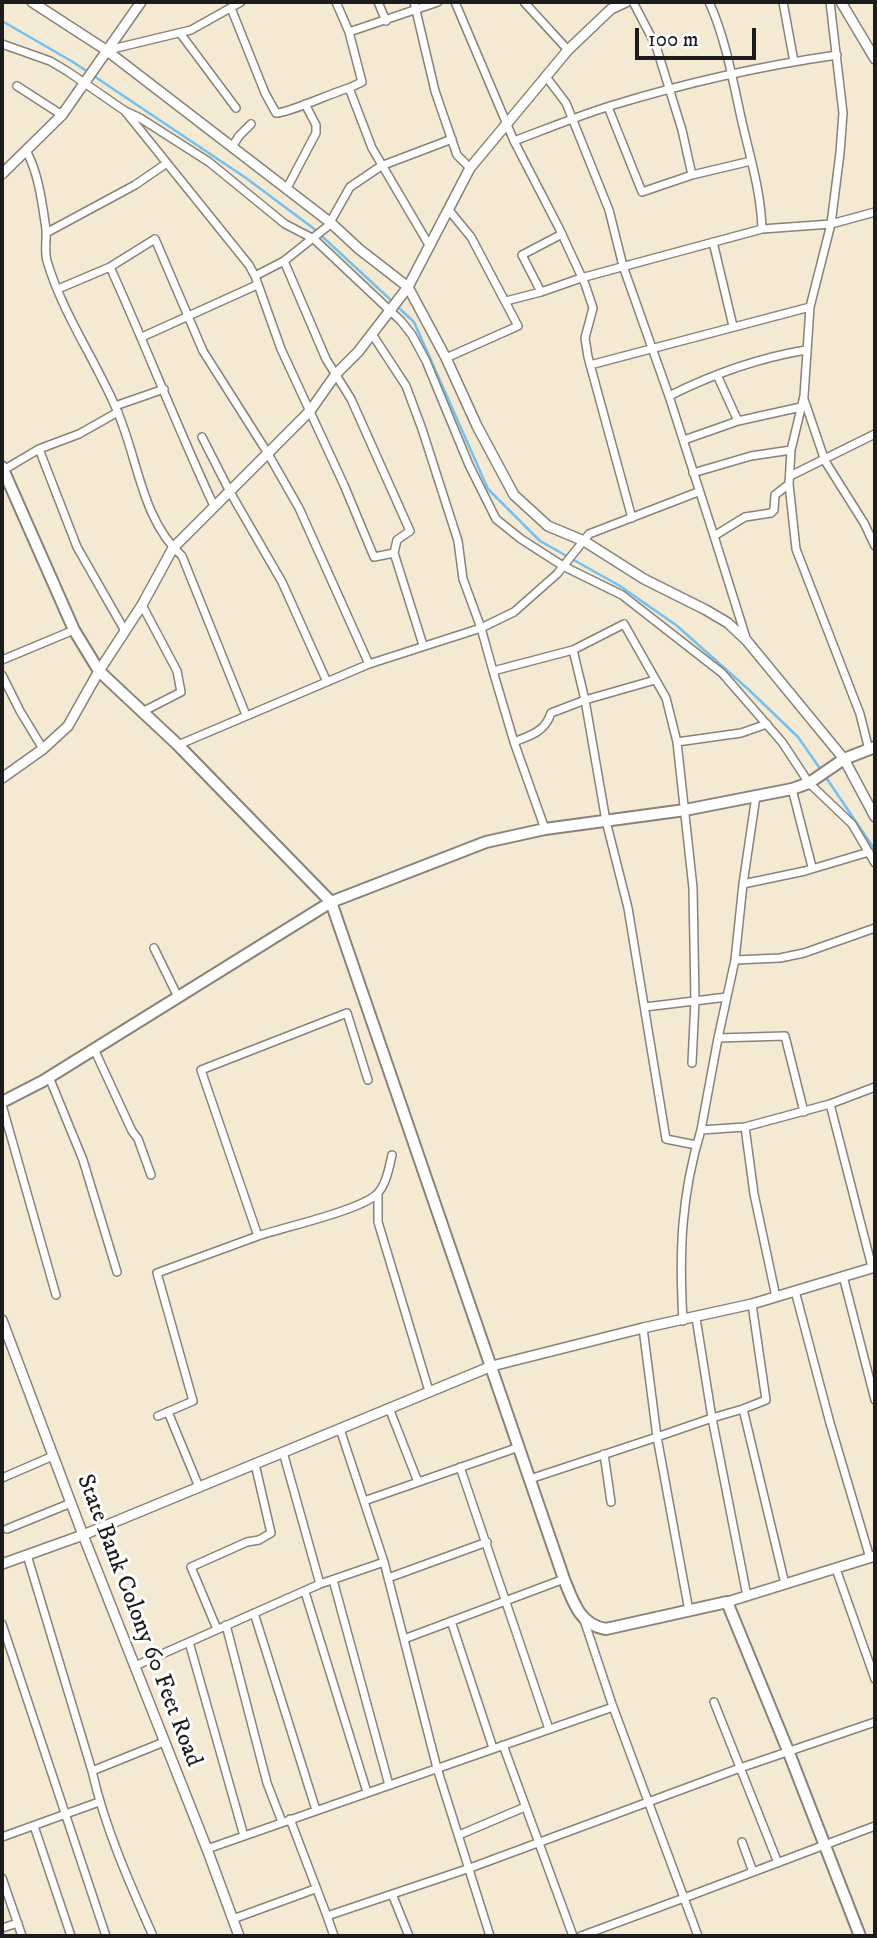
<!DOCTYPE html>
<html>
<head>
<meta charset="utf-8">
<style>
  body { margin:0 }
  #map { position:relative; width:877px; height:1938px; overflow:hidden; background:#f4e9d3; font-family:"IM FELL DW Pica",serif }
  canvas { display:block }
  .frame { position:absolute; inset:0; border:4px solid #1c1c1c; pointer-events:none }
  .scale { position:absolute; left:635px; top:28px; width:121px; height:32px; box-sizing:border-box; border:4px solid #1c1c1c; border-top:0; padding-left:9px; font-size:21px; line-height:24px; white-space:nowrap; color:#1c1c1c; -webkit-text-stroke:5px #fff; paint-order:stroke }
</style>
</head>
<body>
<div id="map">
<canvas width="877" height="1938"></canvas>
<div class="frame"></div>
<div class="scale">100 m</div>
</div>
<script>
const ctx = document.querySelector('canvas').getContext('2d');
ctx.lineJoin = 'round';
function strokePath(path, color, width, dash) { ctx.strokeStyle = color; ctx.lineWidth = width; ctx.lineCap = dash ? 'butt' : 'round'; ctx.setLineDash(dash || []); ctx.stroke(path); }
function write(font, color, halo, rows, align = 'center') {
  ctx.font = font + ' "IM FELL DW Pica",serif'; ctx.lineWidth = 6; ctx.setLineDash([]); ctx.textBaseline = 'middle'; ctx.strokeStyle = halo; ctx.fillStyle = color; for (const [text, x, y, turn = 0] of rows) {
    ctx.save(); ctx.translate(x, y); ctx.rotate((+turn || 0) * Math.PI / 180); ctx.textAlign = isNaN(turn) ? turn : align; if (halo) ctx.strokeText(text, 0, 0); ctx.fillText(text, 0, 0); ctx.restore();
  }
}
strokePath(new Path2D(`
  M 2,21 L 73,62 L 246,178 L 313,228 L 393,302
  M 398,307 L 414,322 L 488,489 L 540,541 L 620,586 L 676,625 L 748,689 L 798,737 L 821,770
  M 825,776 L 875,850`), '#74c0ee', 2.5);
const minor = new Path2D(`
  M 336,2 L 349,32 L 362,82 L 349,88 L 372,148 L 429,245
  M 378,2 L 386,21
  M 414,2 L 435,91 L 457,155 L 470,168
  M 455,2 L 514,141 L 559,228 L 585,284 L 593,308 L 585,338 L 588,357 L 632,518
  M 524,2 L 568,50
  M 633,2 L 656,46 L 682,130 L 692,175
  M 709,2 C 726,39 733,82 742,122 C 750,157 761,192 762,229
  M 783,2 L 794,62
  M 231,8 L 265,93 L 276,113 C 286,114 334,92 349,88
  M 349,32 L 438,2
  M 180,33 L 236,108
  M 2,44 L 50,61 L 67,71 L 125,111 L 249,265 L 255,276 L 281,349 L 344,485 L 374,557 L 394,553 L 423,645
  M 108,50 L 191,30 L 241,2
  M 547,78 L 566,103 L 609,210 L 623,266 L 669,396 L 714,536
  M 17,86 L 62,115
  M 608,107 L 642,192 L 692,175 L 751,161
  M 125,111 L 140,118 L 209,162 L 285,224 L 314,239 L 401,321 L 412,335 L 426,361 L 469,465 L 496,519 L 521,539 L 563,566 L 622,595 L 722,673 L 782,742 L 809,783 L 852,824 L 875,863
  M 514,141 C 546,129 578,116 610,106 C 685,83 760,66 837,55
  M 232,147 L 239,136 L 251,124
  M 27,152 C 39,176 42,202 46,229 C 47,240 44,250 47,261 C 62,312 94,358 115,406 C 138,455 140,518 182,556 L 246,715
  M 287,188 L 316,133 L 316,125 L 305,104
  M 46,233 L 135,185 L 167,163
  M 713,242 L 733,326
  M 110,267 C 146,346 177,427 214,506
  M 255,276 L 284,261
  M 58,289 L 110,267 L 155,239 L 203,351 L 267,452 L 299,508 L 369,664
  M 541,292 L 522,255 L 562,234
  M 506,301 L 541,292 L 581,278 L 762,229 L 831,224 L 875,212
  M 372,334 L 406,386 L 422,429 L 458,541 L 463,579 L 481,628 L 514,612 L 557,574 L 589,534 L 698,492
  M 142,337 L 257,285
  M 446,358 L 518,326 L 471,237 L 448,209
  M 590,365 L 810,307
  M 717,375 L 738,421
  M 669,396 C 713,374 758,358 806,350
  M 804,399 L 825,461 L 864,523 L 875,546
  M 115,406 L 164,389
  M 202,437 L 230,492 L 282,582 L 327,682
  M 684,440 L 738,421 L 801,407
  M 39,449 L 77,547 L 125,631
  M 2,471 L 39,449 L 79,434 L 118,412
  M 693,473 L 751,456 L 791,450
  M 790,476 L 875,434
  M 789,484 L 796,549 L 860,714 L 869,750
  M 394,553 L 397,540 L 410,531 L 351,399 L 326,359 L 284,261 L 328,226 L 350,187 L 381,166 L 452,139
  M 142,605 L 177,671 L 181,692 L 144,711
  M 747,641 L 714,536 L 745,517 L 771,513 L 774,510 L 775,495 L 789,484 L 791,450 L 804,396 L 810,307 L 831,224 L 840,153 L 843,113 L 830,2
  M 2,660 L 74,630
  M 2,675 L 20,711 L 43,749
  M 514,742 C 531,735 545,732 551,713 L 585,700 L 655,680
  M 677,742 L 741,733 L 767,724
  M 178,745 L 369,664 L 481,628 L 493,671
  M 792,789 L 812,867
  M 545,829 L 514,742 L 493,671 L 573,650
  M 743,884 L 805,871 L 869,852
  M 154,948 L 178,997
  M 735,960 L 780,958 L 804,953 L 875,928
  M 645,1007 L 727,997
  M 718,1038 L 735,960 L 743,884 L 756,796
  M 94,1049 L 132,1131 L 138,1139 L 151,1175
  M 692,1063 L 695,1001 L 693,888 L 677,742 L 666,698 L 624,624 L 573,650 L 585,700 L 606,821 L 628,908 L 666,1139 L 696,1145
  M 49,1077 L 83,1160 L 117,1272
  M 368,1080 L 347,1013 L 201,1070 L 258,1236 C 285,1227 357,1211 376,1195 C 386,1186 389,1168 392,1155
  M 830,1104 L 875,1087
  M 2,1105 L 56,1295
  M 745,1127 L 754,1194 L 776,1297
  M 701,1130 L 718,1038 L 785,1036 L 804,1112
  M 378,1194 L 378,1222 L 429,1391
  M 843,1276 L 875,1400
  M 795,1291 L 830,1423 L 870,1558
  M 696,1318 L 712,1418 L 743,1409 L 785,1584
  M 683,1321 C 679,1253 681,1195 701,1130 L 745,1127 L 830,1104 L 872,1267
  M 643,1328 L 657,1437 L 712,1418 L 747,1596
  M 389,1408 L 418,1482
  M 743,1409 L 766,1400 L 752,1304
  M 168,1412 L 199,1487
  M 158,1416 L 193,1401 L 157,1273 L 258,1236
  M 340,1429 L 384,1562 L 437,1768 L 490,1936
  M 604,1454 L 611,1502
  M 460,1467 L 549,1729
  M 2,1478 L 53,1456
  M 530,1479 L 657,1437 L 689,1611
  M 364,1501 L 519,1447
  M 7,1529 L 71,1503
  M 27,1555 L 92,1771 C 105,1828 129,1882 153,1936
  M 836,1569 L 875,1679
  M 388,1578 L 487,1542
  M 333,1580 L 389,1785
  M 320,1584 L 384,1562
  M 305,1592 L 367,1792
  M 254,1613 L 316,1810
  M 584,1620 L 613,1707
  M 451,1621 L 493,1748
  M 2,1624 L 106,1936
  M 226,1625 L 267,1783 L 282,1822
  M 217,1629 L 191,1567 L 247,1542 L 259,1540 L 271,1533 L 255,1464
  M 404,1639 L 564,1579
  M 189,1642 L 244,1836
  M 135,1666 L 320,1584 L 283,1452
  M 714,1702 L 778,1863
  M 503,1745 L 573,1936
  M 92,1771 L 164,1742
  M 290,1819 L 327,1916 L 470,1868 L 740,1768 L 875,1722
  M 34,1826 L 71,1936
  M 459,1835 L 525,1807
  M 2,1837 L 99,1802
  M 742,1842 L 753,1872
  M 207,1849 L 613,1707 L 684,1898 L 875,1826
  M 2,1878 L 22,1936
  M 392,1894 L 409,1936
  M 327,1916 L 334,1936
  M 233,1919 L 315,1889
  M 2,1928 L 18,1923
  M 581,1936 L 684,1898 L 698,1936`);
const tertiary = new Path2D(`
  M 32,2 L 106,50 L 331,223 L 359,249 L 408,287 L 446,358 L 477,426 L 514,495 L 548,526 L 584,541 L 644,579 L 706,610 L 728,623 L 747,641 L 844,759 L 875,817
  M 841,2 L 875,59
  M 2,174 L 62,115 L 141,2
  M 2,778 L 43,749 L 68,726 L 99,671 L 142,605 L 173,548 L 310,411 L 336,374 L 358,352 L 408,287 L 470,168 L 568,50 L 611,9 L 626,2
  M 2,1320 L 83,1535 L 207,1849 L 239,1936
  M 2,1564 L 83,1535 L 492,1366 L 643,1328 L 752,1304 L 875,1267
  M 727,1602 L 875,1556`);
const secondary = new Path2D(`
  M 2,467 L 74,630 L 99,671 L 178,745 L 331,902 L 564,1579 C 573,1602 580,1625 606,1629 L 727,1602 L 789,1753 L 860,1936
  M 2,1102 L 43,1081 L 331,902 L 486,842 L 545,829 L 685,810 L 792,789 L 809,783 L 844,759 L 875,747`);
strokePath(minor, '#888278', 10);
strokePath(tertiary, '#888278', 12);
strokePath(secondary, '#888278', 14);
strokePath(minor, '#fff', 7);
strokePath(tertiary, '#fff', 9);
strokePath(secondary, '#fff', 10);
write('24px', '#1c1c1c', '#fff', [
  ["State Bank Colony 60 Feet Road",138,1621,69]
]);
</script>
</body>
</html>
